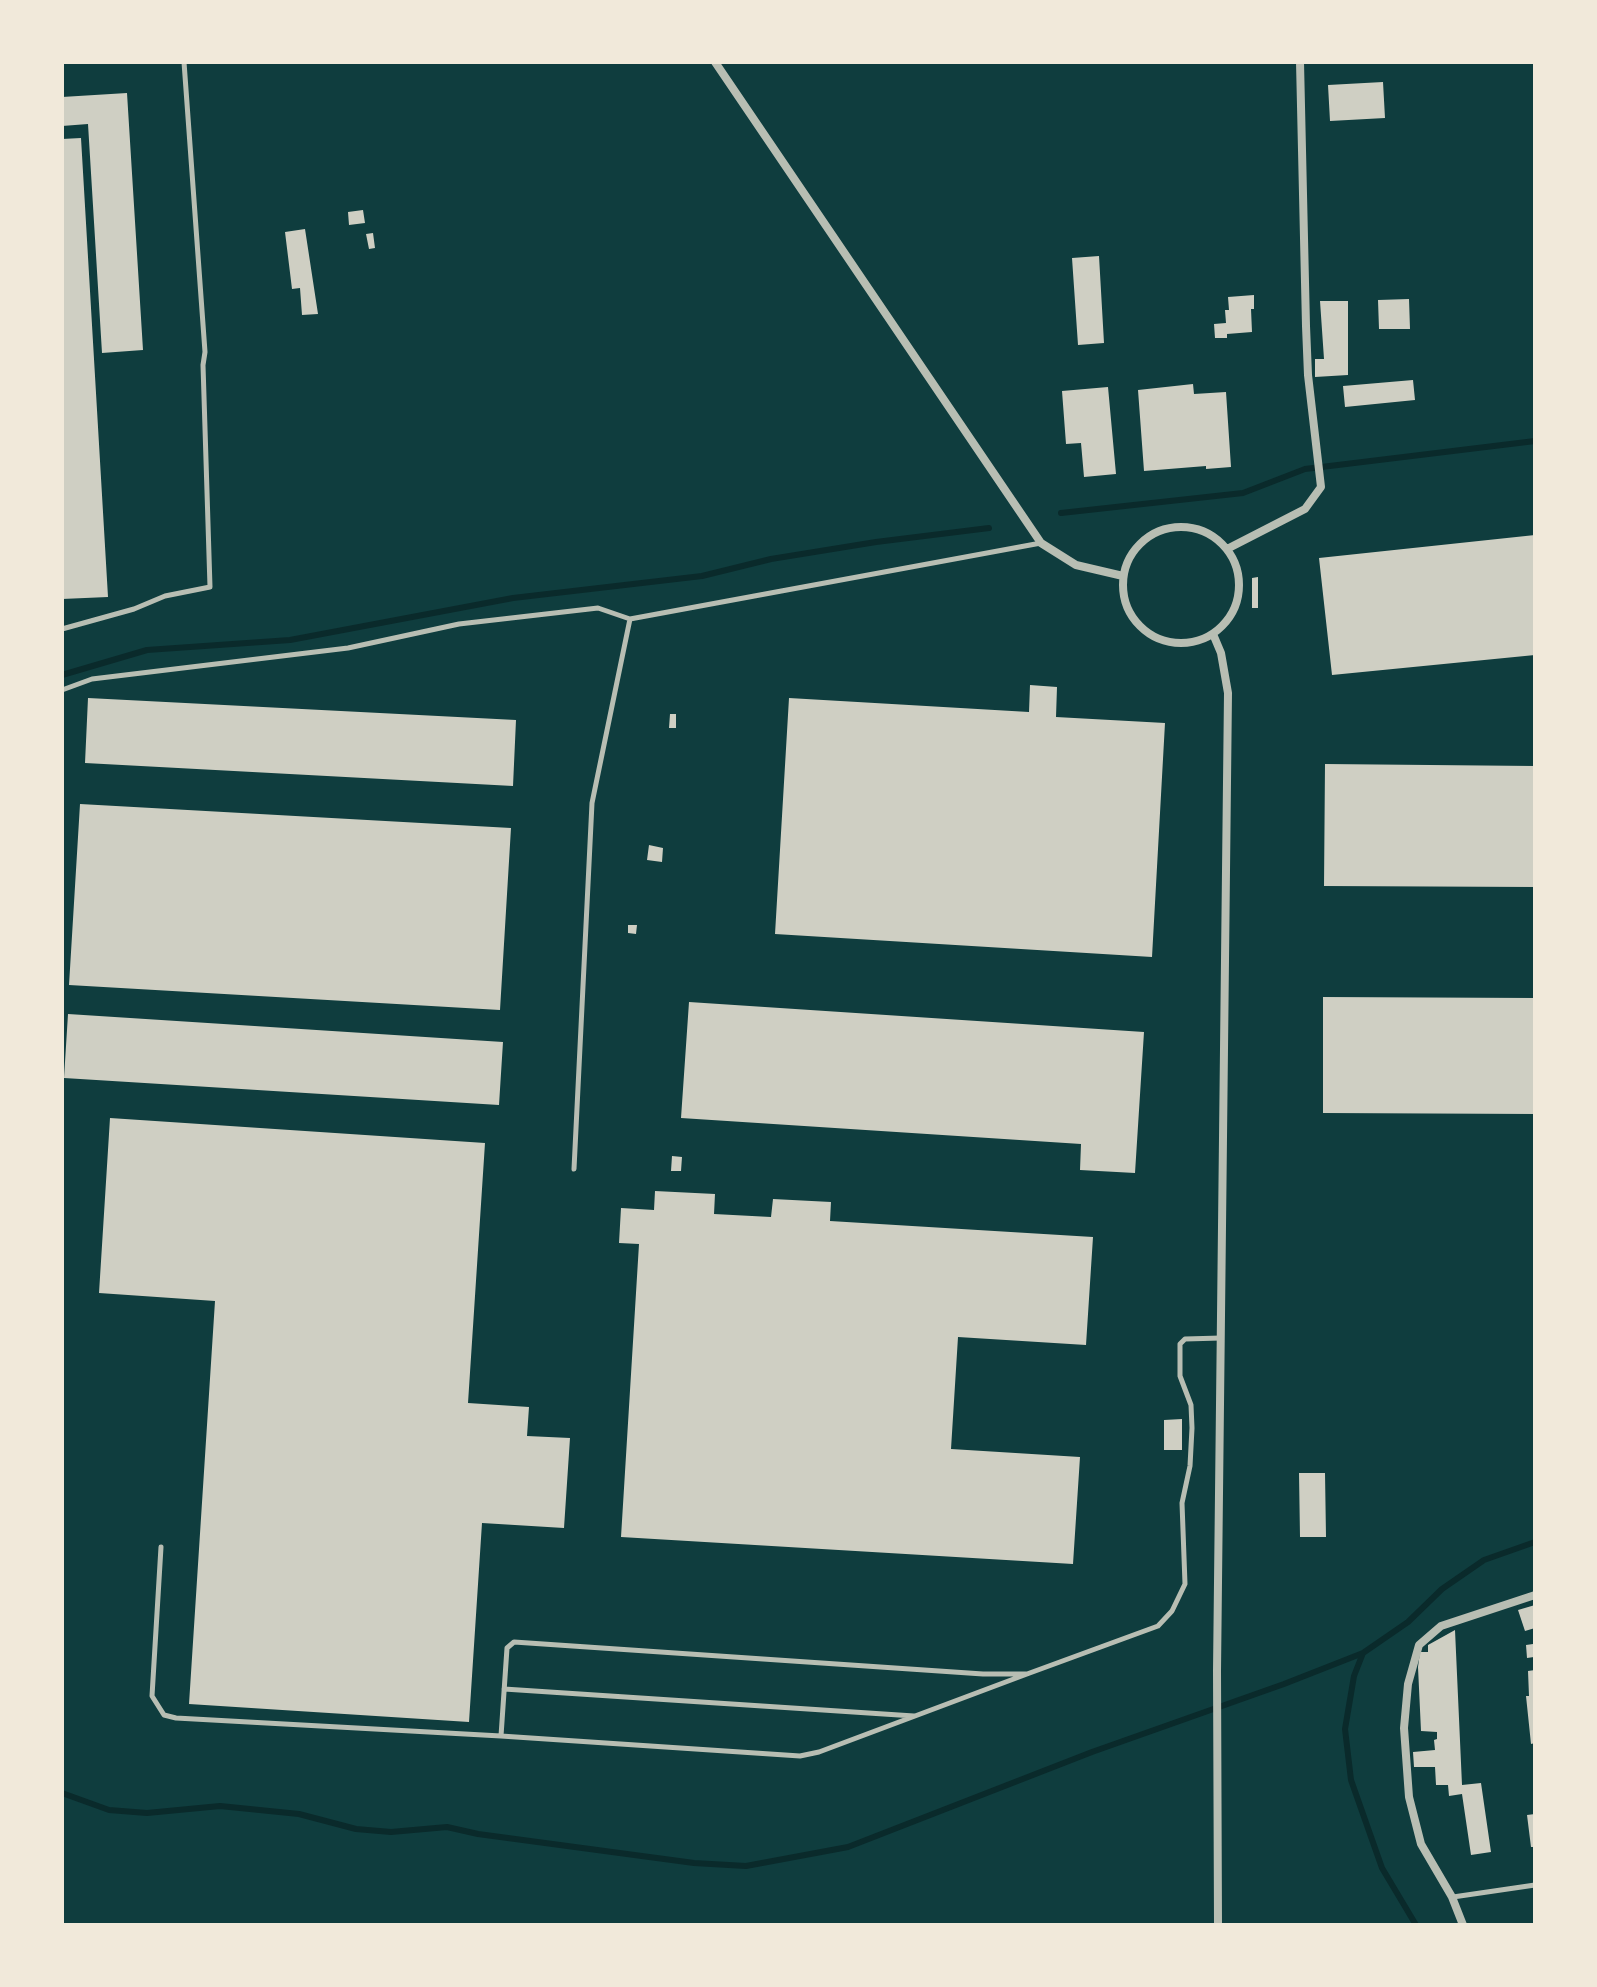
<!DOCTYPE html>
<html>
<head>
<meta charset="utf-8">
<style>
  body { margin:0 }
  #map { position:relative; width:1597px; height:1987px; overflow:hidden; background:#0f3d3e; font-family:Jost,sans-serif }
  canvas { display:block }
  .frame { position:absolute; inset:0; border:64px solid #f1e9da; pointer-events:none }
</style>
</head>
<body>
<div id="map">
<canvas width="1597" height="1987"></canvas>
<div class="frame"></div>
</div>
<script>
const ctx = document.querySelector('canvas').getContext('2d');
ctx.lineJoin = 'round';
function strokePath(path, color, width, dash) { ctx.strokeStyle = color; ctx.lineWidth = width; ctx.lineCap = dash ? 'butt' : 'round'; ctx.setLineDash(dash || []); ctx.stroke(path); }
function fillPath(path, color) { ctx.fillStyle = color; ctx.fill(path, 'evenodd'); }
strokePath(new Path2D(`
  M 1061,513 L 1243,493 L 1305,469 L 1535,441
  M 62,675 L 147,650 L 290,640 L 513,598 L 702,576 L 771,559 L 876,542 L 989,528
  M 62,1793 L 109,1810 L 147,1813 L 220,1806 L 299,1814 L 356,1829 L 391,1832 L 447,1827 L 478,1834 L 694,1863 L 746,1866 L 848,1847 L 1092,1752 L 1284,1684 L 1363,1653
  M 1416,1925 L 1382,1868 L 1351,1780 L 1345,1729 L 1354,1676 L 1363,1653 L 1408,1622 L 1442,1589 L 1484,1560 L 1535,1542`), '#0a2a2b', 6);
fillPath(new Path2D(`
  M 1383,82 L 1385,118 L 1330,121 L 1328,85 Z
  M 127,93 L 143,350 L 102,353 L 88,124 L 62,126 L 62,97 Z
  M 81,138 L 108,597 L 62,599 L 62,139 Z
  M 363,210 L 365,223 L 349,225 L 348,212 Z
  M 305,229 L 318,314 L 302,315 L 300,288 L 292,289 L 285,232 Z
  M 373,233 L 375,248 L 369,249 L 366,234 Z
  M 1099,256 L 1104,343 L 1078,345 L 1072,258 Z
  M 1254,295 L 1254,309 L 1251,309 L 1252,332 L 1227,334 L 1227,338 L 1215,338 L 1214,324 L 1226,323 L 1225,310 L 1229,310 L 1228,297 Z
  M 1409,299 L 1410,329 L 1379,329 L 1378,300 Z
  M 1320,301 L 1348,301 L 1348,375 L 1315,377 L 1315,359 L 1324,359 Z
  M 1413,380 L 1415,400 L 1345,407 L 1343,386 Z
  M 1193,384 L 1194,394 L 1226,392 L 1231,467 L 1206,469 L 1206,466 L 1144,471 L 1138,390 Z
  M 1108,387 L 1116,474 L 1084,477 L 1081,443 L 1066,444 L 1062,391 Z
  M 1535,535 L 1535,655 L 1332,675 L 1319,558 Z
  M 1258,577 L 1258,608 L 1252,608 L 1252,578 Z
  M 1030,685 L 1057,687 L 1056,717 L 1165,723 L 1152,957 L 775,934 L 789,698 L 1029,712 Z
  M 88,698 L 516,720 L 513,786 L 85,763 Z
  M 670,714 L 676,714 L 676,728 L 669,728 Z
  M 1325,764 L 1535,766 L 1535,887 L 1324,886 Z
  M 80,804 L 511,828 L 500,1010 L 69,985 Z
  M 649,845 L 663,848 L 662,862 L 647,860 Z
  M 628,925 L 637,925 L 636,934 L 628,933 Z
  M 1323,997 L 1535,998 L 1535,1114 L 1323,1113 Z
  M 689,1002 L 1144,1032 L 1135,1173 L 1080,1170 L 1081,1144 L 681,1118 Z
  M 68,1014 L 503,1042 L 499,1105 L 64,1078 Z
  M 110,1118 L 485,1143 L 468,1403 L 529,1407 L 527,1436 L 570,1438 L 564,1528 L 482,1523 L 469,1722 L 189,1704 L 215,1301 L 99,1293 Z
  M 672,1156 L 682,1157 L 681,1171 L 671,1171 Z
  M 655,1191 L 715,1194 L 714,1214 L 771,1217 L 773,1199 L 831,1202 L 830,1221 L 1093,1237 L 1086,1345 L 958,1337 L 951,1449 L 1080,1457 L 1073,1564 L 621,1537 L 639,1244 L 619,1243 L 621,1208 L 654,1210 Z
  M 1182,1419 L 1182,1450 L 1164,1450 L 1164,1420 Z
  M 1299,1473 L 1325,1473 L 1326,1537 L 1300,1537 Z
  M 1535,1605 L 1535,1628 L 1525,1631 L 1518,1610 Z
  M 1455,1630 L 1462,1785 L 1481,1783 L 1491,1852 L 1471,1855 L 1462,1794 L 1449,1796 L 1448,1785 L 1436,1785 L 1435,1767 L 1414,1767 L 1413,1752 L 1435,1750 L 1434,1740 L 1437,1739 L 1437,1732 L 1421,1731 L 1418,1667 L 1420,1652 L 1428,1652 L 1428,1645 Z
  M 1533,1644 L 1534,1657 L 1527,1658 L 1526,1645 Z
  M 1535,1670 L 1535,1743 L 1531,1744 L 1526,1696 L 1529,1696 L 1528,1671 Z
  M 1535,1814 L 1535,1847 L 1531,1847 L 1527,1815 Z`), '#cfcfc3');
strokePath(new Path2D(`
  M 62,629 L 134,609 L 165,596 L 210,587 L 203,365 L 205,352 L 184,62
  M 62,690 L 92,679 L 348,648 L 459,624 L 598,608 L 630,619
  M 574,1169 L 592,803 L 630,619 L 1041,543
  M 161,1547 L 152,1696 L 164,1715 L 176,1718 L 501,1736
  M 1027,1674 L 819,1752 L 800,1756 L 501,1736 L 507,1648 L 514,1642 L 983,1674 L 1027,1674 L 1158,1626 L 1172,1611 L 1185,1584 L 1182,1503 L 1190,1466 L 1192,1428 L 1191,1405 L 1180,1376 L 1180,1344 L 1185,1339 L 1221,1338
  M 504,1689 L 914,1716
  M 1453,1897 L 1535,1885`), '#b8beb3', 5);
strokePath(new Path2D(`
  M 715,62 L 1041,543 L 1076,565 L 1123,576
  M1123 585a58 58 0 1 1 116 0a58 58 0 1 1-116 0Z
  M 1227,549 L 1305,509 L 1321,487 L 1308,375 L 1306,326 L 1300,62
  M 1213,634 L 1221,653 L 1228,693 L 1217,1670 L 1218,1925
  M 1463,1925 L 1452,1897 L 1421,1844 L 1409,1797 L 1404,1728 L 1408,1684 L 1419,1645 L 1441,1626 L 1535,1595`), '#b8beb3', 8);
</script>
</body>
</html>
